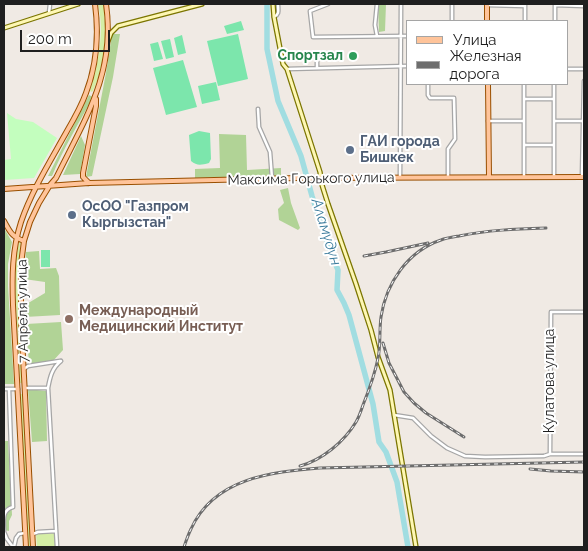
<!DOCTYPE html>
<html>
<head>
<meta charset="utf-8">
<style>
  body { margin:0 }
  #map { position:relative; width:588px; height:551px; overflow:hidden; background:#f0eae4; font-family:Raleway,sans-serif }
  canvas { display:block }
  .frame { position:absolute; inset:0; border:5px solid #1f1f1f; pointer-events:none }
  .legend { position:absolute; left:406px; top:20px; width:162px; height:65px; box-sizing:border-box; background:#fff; border:1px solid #a5a5a5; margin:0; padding:6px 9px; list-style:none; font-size:15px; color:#1f1f1f }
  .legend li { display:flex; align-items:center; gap:10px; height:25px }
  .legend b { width:25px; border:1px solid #a5a5a5 }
  .scale { position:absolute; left:20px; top:30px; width:90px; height:22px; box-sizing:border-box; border:2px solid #1f1f1f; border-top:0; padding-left:6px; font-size:15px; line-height:18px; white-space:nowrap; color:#1f1f1f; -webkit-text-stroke:4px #fff; paint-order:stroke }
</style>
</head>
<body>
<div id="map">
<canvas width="588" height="551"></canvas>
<div class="frame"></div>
<ul class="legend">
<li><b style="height:6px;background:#ffc49a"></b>Улица</li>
<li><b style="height:6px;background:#6d6d6d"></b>Железная дорога</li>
</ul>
<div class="scale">200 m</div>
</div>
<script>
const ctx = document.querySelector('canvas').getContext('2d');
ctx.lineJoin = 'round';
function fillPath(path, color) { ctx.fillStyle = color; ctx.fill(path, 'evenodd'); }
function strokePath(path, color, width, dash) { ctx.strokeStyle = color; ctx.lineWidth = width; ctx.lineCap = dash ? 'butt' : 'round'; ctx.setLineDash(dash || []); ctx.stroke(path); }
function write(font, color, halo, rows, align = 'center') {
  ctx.font = font + ' Raleway,sans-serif'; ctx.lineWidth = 4; ctx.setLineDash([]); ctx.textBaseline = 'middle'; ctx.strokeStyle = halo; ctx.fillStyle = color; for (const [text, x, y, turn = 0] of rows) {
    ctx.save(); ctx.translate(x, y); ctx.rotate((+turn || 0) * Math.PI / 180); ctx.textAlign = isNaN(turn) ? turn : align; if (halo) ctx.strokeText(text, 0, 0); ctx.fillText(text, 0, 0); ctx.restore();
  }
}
fillPath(new Path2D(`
  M 98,4 L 104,4 C 108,32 105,65 93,91 L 91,92 L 90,90 C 98,63 105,32 98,4 Z
  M 19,242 L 21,242 L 17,275 L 22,383 L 20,383 L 15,284 L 16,259 Z
  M 20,394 L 23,394 L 31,547 L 28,547 Z
  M 55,533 L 56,547 L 37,547 L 36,534 Z`), '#d5eea6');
fillPath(new Path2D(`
  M 378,4 L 386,4 L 385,31 L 379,32 Z
  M 112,34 L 120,34 L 113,77 L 92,176 L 86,177 L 106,73 Z
  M 89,95 L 93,97 C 79,123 63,149 52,176 L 48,176 Z
  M 219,134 L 246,135 L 247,170 L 281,168 L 281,176 L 195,178 L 195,169 L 220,168 Z
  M 81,136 L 85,145 L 80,174 L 63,175 Z
  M 288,188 L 291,203 L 300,228 L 298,230 L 279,220 L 278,209 L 284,203 L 280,190 Z
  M 4,228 L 12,242 L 8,264 L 8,286 L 14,384 L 4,384 Z
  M 39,251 L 40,269 L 56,268 L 59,276 L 60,315 L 25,317 L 25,305 L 45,293 L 45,282 L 24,279 L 26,252 Z
  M 61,322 L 63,350 L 53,361 L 29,364 L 26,324 Z
  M 28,389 L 46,391 L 47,441 L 32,442 Z
  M 4,441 L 8,441 L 12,515 L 9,521 L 9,531 L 4,530 Z`), '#b1d396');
fillPath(new Path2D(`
  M 7,113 L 16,119 L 33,122 L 57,138 L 34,178 L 4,180 L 4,160 L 11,159 Z`), '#c3febe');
fillPath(new Path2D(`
  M 241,21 L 244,30 L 227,34 L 224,26 Z
  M 238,34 L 248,79 L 218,86 L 207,41 Z
  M 182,35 L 186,53 L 178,55 L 174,38 Z
  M 170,39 L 174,57 L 166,59 L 161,41 Z
  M 158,42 L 163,59 L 154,61 L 150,44 Z
  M 183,60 L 197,107 L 166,115 L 153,68 Z
  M 216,82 L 220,100 L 202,104 L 198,86 Z
  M 199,131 L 210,133 L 211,159 L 209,163 C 201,165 197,166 191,161 L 189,135 Z
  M 41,250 L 50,250 L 50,267 L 41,267 Z`), '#7ce6ac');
strokePath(new Path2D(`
  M 267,4 L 267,49 L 278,101 L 301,156 L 312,196 L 330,251 L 338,270 L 337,290 L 344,303 L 349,315 L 373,404 L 379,442 L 386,452 L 397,482 L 408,547`), '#a1dde1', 5.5);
const street = new Path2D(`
  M 328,4 L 310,11 L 313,37 L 407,36
  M 377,4 L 375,25 L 377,36
  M 525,4 L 525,21
  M 487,5 L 525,6
  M 555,5 L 584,6
  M 49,13 L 50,4
  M 274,17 C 280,14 278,10 278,4
  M 452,21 L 452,4
  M 555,21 L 555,5
  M 317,54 L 317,68
  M 287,69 L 407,66
  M 567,69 L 584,69
  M 428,84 L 428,95 L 430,98 L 454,98 L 455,139 L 448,149 L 448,177
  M 554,84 L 554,177
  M 524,99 L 554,99
  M 258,109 L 259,127 L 270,152 L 272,178
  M 488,121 L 524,121
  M 554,121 L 583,121
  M 524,145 L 554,145
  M 400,177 L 401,4
  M 524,177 L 524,84
  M 582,177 L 584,81
  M 24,369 L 28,366 L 60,361
  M 25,388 L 48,388
  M 4,389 L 18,389
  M 394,415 L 413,418 L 431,436 L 447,448 L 465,456 L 485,457 L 544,456 L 550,454 L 584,454
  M 550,454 L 551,312 L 584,312
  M 4,532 C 4,522 1,510 13,507 L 9,389
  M 4,532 L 7,539 L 13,547
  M 33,534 L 38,532 L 56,531
  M 14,547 L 16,538 L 19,534 L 25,533
  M 57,547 L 48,388 C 50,377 52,368 61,361`);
const secondary = new Path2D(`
  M 273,4 L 274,17 L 283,64 L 287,69 L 320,172 L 322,185 L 328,204 L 356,284 L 371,330 L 378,357 L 390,390 L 416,547
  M 4,28 L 78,4
  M 108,41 L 111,33 L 118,26 L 202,4`);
const primary = new Path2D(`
  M 487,4 L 487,21
  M 488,84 L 489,177
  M 89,183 L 83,177 L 83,173 L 96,106 L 96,99
  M 4,189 L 89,183 L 298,178 L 584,177
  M 4,221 C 10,232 12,237 24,241
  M 26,547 L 13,305 C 12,277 12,250 21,222 C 32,190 51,160 67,131 C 74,119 81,107 86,93 C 97,64 99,34 95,4
  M 33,547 L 21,319 L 21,264 L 24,241 L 30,222 L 39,203 L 50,185 L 56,178 C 85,119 116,72 106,4`);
strokePath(street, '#a6a6a6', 5);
strokePath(secondary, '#7b7500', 5.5);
strokePath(primary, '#994f00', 6);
strokePath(street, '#fff', 2.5);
strokePath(secondary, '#fef7b4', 3);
strokePath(primary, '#ffc49a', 4);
const rail = new Path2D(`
  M 364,256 L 386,252 L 428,243
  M 383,343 L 389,363 L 404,392 L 414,403 L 426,413 L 464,437
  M 300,466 C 322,460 344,442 356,422 C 359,417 361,411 363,405 C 369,390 375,374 378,358 C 381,345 379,331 381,317 C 386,283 408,251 441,240 C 446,238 453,237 459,236 C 488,230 516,229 546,228
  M 530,469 L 551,471 L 584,472
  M 184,547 C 186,541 188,535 191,529 C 214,478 271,472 320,468 L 584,462`);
strokePath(rail, '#6d6d6d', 3);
strokePath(rail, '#fff', 1, [4]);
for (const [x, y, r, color] of [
  [353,56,5,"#2e9e5b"],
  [350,150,5,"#5c6f8a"],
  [72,215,5,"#5c6f8a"],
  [69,319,5,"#8d6e63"]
]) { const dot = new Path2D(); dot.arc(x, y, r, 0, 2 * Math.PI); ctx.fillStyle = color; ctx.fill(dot); strokePath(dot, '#fff', 2); }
write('bold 14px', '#27864d', '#fff', [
  ["Спортзал",343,56]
], 'right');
write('bold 14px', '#4e5e75', '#fff', [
  ["ГАИ города",360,142],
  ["Бишкек",360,158],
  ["ОсОО \"Газпром",82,207],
  ["Кыргызстан\"",82,223]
], 'left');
write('14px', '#1f1f1f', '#fff', [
  ["Максима Горького улица",311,179,-1],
  ["7 Апреля улица",23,311,-91],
  ["Кулатова улица",550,381,-90]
]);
write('bold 14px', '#785e54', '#fff', [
  ["Международный",79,311],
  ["Медицинский Институт",79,327]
], 'left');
write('italic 15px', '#3c7c9d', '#fff', [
  ["Аламүдүн",326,232,73]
]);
</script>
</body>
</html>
